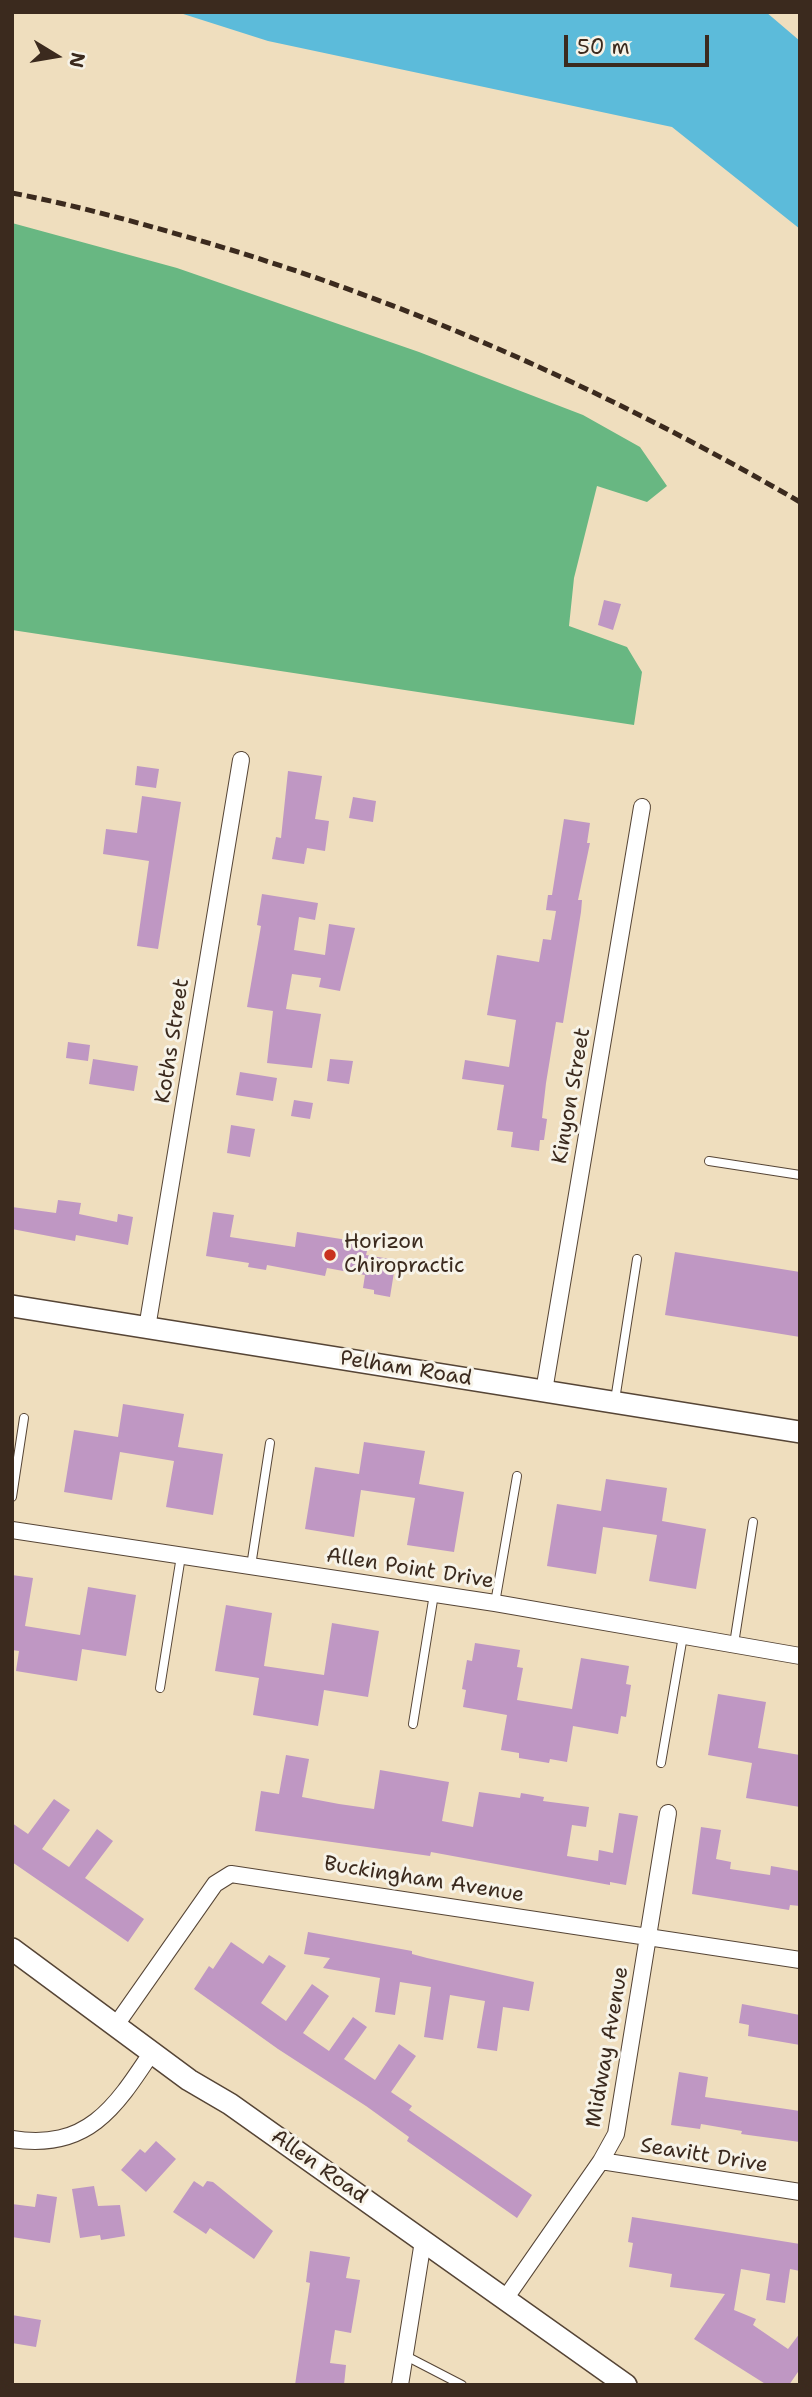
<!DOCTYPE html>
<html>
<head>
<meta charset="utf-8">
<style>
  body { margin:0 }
  #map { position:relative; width:812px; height:2397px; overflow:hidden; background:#efdebe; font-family:"Shantell Sans",sans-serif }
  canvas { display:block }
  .frame { position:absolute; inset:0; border:14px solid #3b2a1e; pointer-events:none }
  .north { position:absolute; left:21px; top:21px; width:70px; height:70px; -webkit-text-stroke:5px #f7f3e8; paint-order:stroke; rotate:101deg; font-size:19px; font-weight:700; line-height:28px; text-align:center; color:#3b2a1e }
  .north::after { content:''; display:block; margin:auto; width:24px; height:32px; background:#3b2a1e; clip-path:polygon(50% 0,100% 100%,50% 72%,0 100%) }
  .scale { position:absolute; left:564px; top:35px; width:145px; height:32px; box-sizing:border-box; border:4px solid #3b2a1e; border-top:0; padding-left:9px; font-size:21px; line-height:24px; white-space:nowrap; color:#3b2a1e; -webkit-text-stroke:5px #f7f3e8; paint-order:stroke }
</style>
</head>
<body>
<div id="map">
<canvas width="812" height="2397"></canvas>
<div class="frame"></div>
<div class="north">N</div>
<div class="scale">50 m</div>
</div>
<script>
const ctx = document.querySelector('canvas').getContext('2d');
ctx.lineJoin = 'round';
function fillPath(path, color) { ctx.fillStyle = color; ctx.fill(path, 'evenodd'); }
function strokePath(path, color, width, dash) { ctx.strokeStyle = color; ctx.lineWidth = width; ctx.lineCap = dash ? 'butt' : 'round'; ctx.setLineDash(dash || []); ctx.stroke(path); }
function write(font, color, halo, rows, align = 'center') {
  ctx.font = font + ' "Shantell Sans",sans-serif'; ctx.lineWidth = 6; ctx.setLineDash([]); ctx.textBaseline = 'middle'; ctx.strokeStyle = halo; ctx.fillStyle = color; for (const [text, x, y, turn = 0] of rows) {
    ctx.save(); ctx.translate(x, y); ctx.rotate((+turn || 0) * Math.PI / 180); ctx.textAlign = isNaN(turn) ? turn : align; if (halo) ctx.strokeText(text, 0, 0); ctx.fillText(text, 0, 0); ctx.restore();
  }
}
fillPath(new Path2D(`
  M 12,223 L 177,268 L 419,352 L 583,415 L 640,447 L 667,486 L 647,502 L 597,486 L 574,578 L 569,626 L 627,647 L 642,672 L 634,725 L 12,630 Z`), '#68b782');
fillPath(new Path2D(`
  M 177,12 L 766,12 L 800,41 L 800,229 L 672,127 L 268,41 Z`), '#5cbbda');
fillPath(new Path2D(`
  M 604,600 L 621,604 L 613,630 L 598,625 Z
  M 137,766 L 159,769 L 156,788 L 135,785 Z
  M 288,771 L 322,776 L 315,819 L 329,821 L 325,851 L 307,848 L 304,864 L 272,859 L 276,837 L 281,838 Z
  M 142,796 L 181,802 L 158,949 L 137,946 L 149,861 L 103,854 L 106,829 L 137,833 Z
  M 353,797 L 376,801 L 373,822 L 349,818 Z
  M 564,819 L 590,823 L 587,843 L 590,843 L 578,900 L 582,900 L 581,912 L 563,1023 L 556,1022 L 546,1083 L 542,1118 L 547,1119 L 544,1140 L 540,1140 L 539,1151 L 511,1147 L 513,1132 L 497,1130 L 504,1085 L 462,1079 L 465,1060 L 509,1067 L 516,1020 L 487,1015 L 497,955 L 539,962 L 543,939 L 551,940 L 556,911 L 546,910 L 548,895 L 552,895 Z
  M 262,894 L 318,903 L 315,920 L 299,917 L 294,950 L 325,955 L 329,924 L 355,928 L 340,991 L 319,987 L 321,978 L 292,974 L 286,1009 L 321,1014 L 312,1068 L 267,1063 L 273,1011 L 247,1007 L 261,926 L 257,925 Z
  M 68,1042 L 90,1045 L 88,1061 L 66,1058 Z
  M 93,1059 L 138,1066 L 134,1091 L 89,1084 Z
  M 330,1059 L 353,1061 L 349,1084 L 327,1081 Z
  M 240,1072 L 277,1078 L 273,1101 L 236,1095 Z
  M 294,1100 L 313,1103 L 310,1119 L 291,1116 Z
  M 231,1125 L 255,1129 L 250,1157 L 227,1153 Z
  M 58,1200 L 81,1203 L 79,1214 L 117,1222 L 118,1214 L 133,1217 L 128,1245 L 76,1235 L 75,1241 L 12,1229 L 12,1207 L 56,1213 Z
  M 213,1212 L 234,1215 L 230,1237 L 295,1247 L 297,1232 L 360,1242 L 359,1245 L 368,1247 L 366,1255 L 396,1260 L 390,1297 L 374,1294 L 374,1290 L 363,1288 L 365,1275 L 327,1268 L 325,1276 L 267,1265 L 266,1270 L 248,1267 L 249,1263 L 206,1256 Z
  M 675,1252 L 800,1272 L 800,1337 L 665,1315 Z
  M 123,1404 L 184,1414 L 178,1447 L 223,1454 L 213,1515 L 166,1507 L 174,1461 L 120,1452 L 112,1500 L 64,1492 L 74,1430 L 118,1437 Z
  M 364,1442 L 425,1451 L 419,1484 L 464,1492 L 454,1552 L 407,1545 L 415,1498 L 361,1490 L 354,1537 L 305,1529 L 315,1467 L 359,1474 Z
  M 606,1479 L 667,1488 L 662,1521 L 706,1529 L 696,1589 L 649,1581 L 657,1535 L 603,1527 L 596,1574 L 547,1566 L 557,1504 L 601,1511 Z
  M 12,1575 L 33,1578 L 25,1626 L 80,1635 L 88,1587 L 136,1595 L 126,1656 L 82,1649 L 77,1681 L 16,1671 L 19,1651 L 12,1650 Z
  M 226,1605 L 272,1613 L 264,1666 L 324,1675 L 332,1623 L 379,1631 L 368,1697 L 324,1690 L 318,1726 L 253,1715 L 259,1678 L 215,1671 Z
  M 475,1643 L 520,1650 L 517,1667 L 523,1668 L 517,1700 L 572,1709 L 581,1658 L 629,1666 L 626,1684 L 631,1685 L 626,1717 L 621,1716 L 618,1734 L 573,1726 L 567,1762 L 550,1759 L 549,1763 L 519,1758 L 519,1753 L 501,1750 L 507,1715 L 463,1707 L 466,1690 L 462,1689 L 467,1660 L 472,1661 Z
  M 718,1694 L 766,1702 L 758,1748 L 800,1755 L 800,1807 L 746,1798 L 752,1763 L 708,1755 Z
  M 286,1755 L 309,1759 L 302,1797 L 339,1804 L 374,1809 L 380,1770 L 449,1782 L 442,1821 L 473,1827 L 479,1792 L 520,1798 L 521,1793 L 544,1797 L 543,1801 L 589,1807 L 586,1827 L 572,1825 L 567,1856 L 598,1861 L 599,1850 L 613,1853 L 619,1813 L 638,1816 L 626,1885 L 610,1882 L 610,1885 L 431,1852 L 430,1856 L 255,1831 L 261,1791 L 279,1794 Z
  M 54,1799 L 70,1810 L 42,1849 L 69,1867 L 97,1829 L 113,1841 L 85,1878 L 144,1919 L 128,1942 L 12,1862 L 12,1823 L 28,1834 Z
  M 701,1827 L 721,1830 L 716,1859 L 731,1862 L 730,1869 L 770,1875 L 771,1866 L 800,1871 L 800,1906 L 790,1905 L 789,1910 L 692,1894 Z
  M 308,1932 L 412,1951 L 412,1954 L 427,1958 L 534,1982 L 529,2011 L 503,2007 L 497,2051 L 477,2048 L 485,2001 L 450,1995 L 443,2040 L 424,2037 L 431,1987 L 400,1982 L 395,2015 L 375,2012 L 380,1978 L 323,1968 L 330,1958 L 304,1954 Z
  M 231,1942 L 263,1964 L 269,1955 L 286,1966 L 261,2003 L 286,2021 L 312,1984 L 329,1996 L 303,2033 L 329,2051 L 353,2017 L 367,2027 L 344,2059 L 375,2080 L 399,2044 L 416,2056 L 391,2092 L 412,2106 L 409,2110 L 532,2195 L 517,2218 L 407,2141 L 409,2137 L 366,2106 L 278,2049 L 194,1989 L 209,1966 L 213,1969 Z
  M 742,2004 L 800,2015 L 800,2045 L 748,2036 L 749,2025 L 739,2023 Z
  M 679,2072 L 708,2077 L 705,2097 L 800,2111 L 800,2142 L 741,2134 L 742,2131 L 701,2124 L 700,2129 L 671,2125 Z
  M 156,2141 L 176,2159 L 146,2192 L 121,2170 L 140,2149 L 145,2153 Z
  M 194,2181 L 203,2187 L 207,2181 L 213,2182 L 273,2231 L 254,2259 L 210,2228 L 206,2234 L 173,2212 Z
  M 94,2186 L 98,2206 L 120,2205 L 125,2236 L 101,2240 L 100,2235 L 80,2238 L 72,2189 Z
  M 37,2194 L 57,2197 L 50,2243 L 12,2237 L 12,2204 L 35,2207 Z
  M 632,2217 L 800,2244 L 800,2271 L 790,2269 L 785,2303 L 766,2300 L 770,2274 L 741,2269 L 734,2310 L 756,2319 L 753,2325 L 788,2349 L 800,2333 L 800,2369 L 789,2385 L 767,2385 L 694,2339 L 725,2294 L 670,2287 L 672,2274 L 629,2267 L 633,2243 L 628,2242 Z
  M 310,2251 L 350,2257 L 346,2278 L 360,2280 L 351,2333 L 335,2330 L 330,2363 L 346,2365 L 344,2385 L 295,2385 L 310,2283 L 306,2282 Z
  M 12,2315 L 41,2320 L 36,2347 L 12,2343 Z`), '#bf97c3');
const lane = new Path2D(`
  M 709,1161 L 800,1175
  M 615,1400 L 637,1259
  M 12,1497 L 24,1418
  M 251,1566 L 270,1443
  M 495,1603 L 517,1476
  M 734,1644 L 753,1522
  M 160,1688 L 181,1556
  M 413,1724 L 434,1594
  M 661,1763 L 683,1636
  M 404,2355 L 462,2385`);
const street = new Path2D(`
  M 147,1328 L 241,760
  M 544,1391 L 642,807
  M 12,1530 L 495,1603 L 800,1656
  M 116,2025 L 215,1884 L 231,1874 L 800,1960
  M 12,2139 C 87,2151 115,2108 152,2052
  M 601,2161 L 800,2192
  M 505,2299 L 601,2161 L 616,2134 L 668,1813
  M 400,2385 L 423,2241`);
const secondary = new Path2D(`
  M 12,1306 L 800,1432
  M 12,1949 L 189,2080 L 230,2104 L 626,2385`);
strokePath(lane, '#564536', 10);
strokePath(street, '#564536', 18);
strokePath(secondary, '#564536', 24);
strokePath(lane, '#fff', 8);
strokePath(street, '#fff', 16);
strokePath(secondary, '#fff', 21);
strokePath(new Path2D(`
  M 12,193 C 75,205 136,222 198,240 C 410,302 609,391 800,502`), '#3b2a1e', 5, [10, 5]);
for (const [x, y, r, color] of [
  [330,1255,7,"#c8321e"]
]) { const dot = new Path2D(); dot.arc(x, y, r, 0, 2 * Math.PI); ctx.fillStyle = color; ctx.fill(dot); strokePath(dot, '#f7f3e8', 2.5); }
write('21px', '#3b2a1e', '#f7f3e8', [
  ["Koths Street",173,1041,-81],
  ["Kinyon Street",572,1096,-80],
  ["Pelham Road",406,1369,9],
  ["Allen Point Drive",410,1569,9],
  ["Buckingham Avenue",424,1880,9],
  ["Midway Avenue",608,2047,-80],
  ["Seavitt Drive",704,2156,9],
  ["Allen Road",319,2167,35]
]);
write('21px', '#3b2a1e', '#f7f3e8', [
  ["Horizon",344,1243],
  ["Chiropractic",344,1267]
], 'left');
</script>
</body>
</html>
